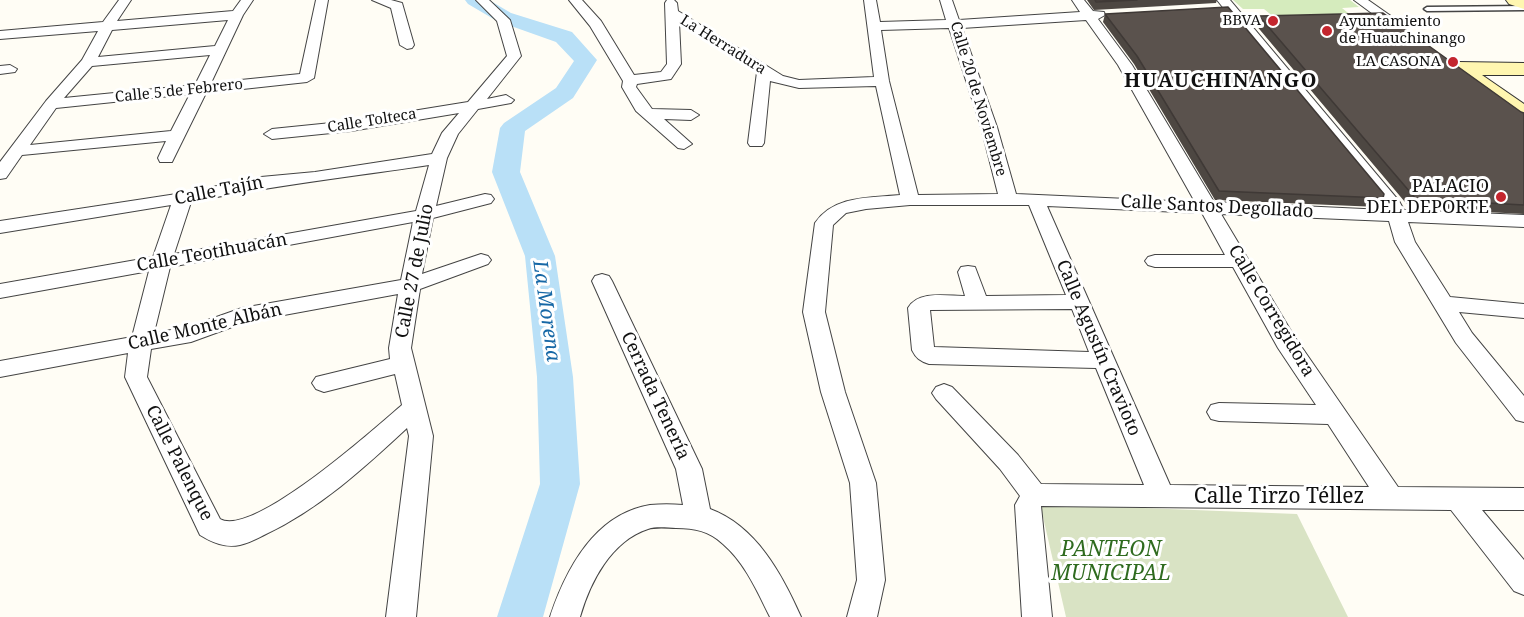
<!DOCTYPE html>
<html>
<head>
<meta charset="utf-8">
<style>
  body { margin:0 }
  canvas { display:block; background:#fffdf5 }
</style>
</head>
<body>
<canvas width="1524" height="617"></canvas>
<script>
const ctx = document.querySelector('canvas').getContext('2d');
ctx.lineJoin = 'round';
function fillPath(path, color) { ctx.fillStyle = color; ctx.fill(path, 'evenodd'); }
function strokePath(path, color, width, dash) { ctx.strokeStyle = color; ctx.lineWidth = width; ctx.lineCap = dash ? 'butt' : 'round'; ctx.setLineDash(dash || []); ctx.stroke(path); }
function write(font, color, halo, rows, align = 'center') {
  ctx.font = font + ' "Noto Serif",serif'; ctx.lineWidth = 6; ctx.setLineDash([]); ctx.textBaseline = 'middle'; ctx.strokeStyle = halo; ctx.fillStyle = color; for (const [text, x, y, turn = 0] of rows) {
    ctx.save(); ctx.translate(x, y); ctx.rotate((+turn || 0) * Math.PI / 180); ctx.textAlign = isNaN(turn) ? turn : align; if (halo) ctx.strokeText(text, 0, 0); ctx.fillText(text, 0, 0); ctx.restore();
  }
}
fillPath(new Path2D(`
  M 1233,0 L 1350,0 L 1359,7 L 1342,8 L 1353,17 L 1275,18 L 1264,9 L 1243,9 Z`), '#d5ebbd');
fillPath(new Path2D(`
  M 1040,504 L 1297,514 L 1348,617 L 1066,617 Z`), '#d9e3c4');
fillPath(new Path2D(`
  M 465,0 L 489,0 L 511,13 L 572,32 L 597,60 L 573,98 L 525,131 L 520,172 L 555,256 L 573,377 L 580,484 L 543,617 L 497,617 L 540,484 L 537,377 L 525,256 L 492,172 L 500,128 L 504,123 L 556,88 L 574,61 L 556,42 L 497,21 L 468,4 Z`), '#b9e0f7');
const lane = new Path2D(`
  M 1524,6 L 1524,10 L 1427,11 L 1424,9 L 1427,7 Z`);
const street = new Path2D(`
  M 119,0 L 131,0 L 117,21 L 233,11 L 241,0 L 253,0 L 243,15 L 211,83 L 300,74 L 316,0 L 328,0 L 314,78 L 307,82 L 206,93 L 172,162 L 160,162 L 158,158 L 166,141 L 22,155 L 6,178 L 0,179 L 0,162 L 46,101 L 82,60 L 98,31 L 0,39 L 0,31 L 103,22 ZM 228,20 L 215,46 L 98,57 L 112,30 ZM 210,55 L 195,85 L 64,98 L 92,66 ZM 190,94 L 171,131 L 30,145 L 56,108 Z
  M 372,0 L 391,0 L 402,3 L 414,45 L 412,48 L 407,49 L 400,45 L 391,8 Z
  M 476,0 L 489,0 L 510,20 L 521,56 L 487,99 L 506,95 L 514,100 L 511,103 L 478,109 L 458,134 L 447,158 L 436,206 L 485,194 L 491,195 L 494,199 L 491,203 L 433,218 L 422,274 L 481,254 L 488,256 L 491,260 L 488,264 L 420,289 L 411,348 L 433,436 L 416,617 L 386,617 L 409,436 L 407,428 C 364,468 319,509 266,534 C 258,538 249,543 240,545 C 225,548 213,543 200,535 L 125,377 L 128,353 L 0,377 L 0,361 L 132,337 L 149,271 L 0,298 L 0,284 L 153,257 L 171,205 L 0,233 L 0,221 L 183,193 L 261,177 L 315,172 L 432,154 L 442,133 L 459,113 L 351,131 L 272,139 L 264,134 L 272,129 L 351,121 L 468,102 L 507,56 L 497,21 ZM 429,165 L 416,211 L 174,254 L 191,202 C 269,186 349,177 429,165 ZM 413,222 L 401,280 L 242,308 L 188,327 L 154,333 L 170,267 ZM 398,294 L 389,348 L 390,359 L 316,377 L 312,383 L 316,389 L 324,392 L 395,374 L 402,405 C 375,428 253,538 220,519 L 147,377 L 151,349 L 191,342 L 246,322 Z
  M 569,0 L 582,0 L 601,21 L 634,75 L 661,72 L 667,64 L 665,3 L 667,0 L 674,0 L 677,3 L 678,11 L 783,76 L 799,80 L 874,77 L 864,0 L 876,0 L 880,22 L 946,20 L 940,0 L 952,0 L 959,20 L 1080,12 L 1072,0 L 1084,0 L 1093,11 L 1104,12 L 1105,15 L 1098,19 L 1132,65 L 1214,202 L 1385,210 L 1217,0 L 1230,0 L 1399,201 L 1404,210 L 1524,215 L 1524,227 L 1408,222 L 1415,242 L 1450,297 L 1524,304 L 1524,318 L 1459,312 L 1472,333 L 1524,396 L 1524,422 L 1516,420 L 1456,343 L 1395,242 L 1389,221 L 1221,214 L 1294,336 L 1398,487 L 1524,488 L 1524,510 L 1482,510 L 1524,560 L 1524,595 L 1514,591 L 1451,510 L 1041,506 L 1052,617 L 1022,617 L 1015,505 L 1020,496 L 1000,469 L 936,399 L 932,393 L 936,387 L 944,384 L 952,387 L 1018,455 L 1041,484 L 1144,485 L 1096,368 L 929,364 C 920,361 916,358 912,350 L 908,308 C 918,290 947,296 965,296 L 958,272 L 961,267 L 968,266 L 975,267 L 986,296 L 1066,295 L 1029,205 L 910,205 L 866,209 L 846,213 L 833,225 L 825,312 L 845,392 L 876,483 L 885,580 L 877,617 L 847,617 L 857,580 L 850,483 L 821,392 L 803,312 L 815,223 C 834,195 870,198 900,195 L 876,86 L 799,88 L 770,81 L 764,143 L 762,146 L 750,146 L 748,143 L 757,72 L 679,22 L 681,64 L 671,79 L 637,84 L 636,87 L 652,109 L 691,110 L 699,115 L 691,120 L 664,119 L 692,144 L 684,149 L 678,148 L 636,111 L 622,87 L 623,81 L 590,26 ZM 1086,20 L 1118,65 L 1195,202 L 1016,194 L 997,127 L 962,28 ZM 949,28 L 981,127 L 998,194 L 918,195 L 889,81 L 881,30 ZM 1047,206 L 1202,213 L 1225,255 L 1155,255 L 1148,257 L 1145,261 L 1148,265 L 1155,267 L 1233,267 L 1278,348 L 1316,405 L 1219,403 L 1211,405 L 1207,412 L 1211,419 L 1219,421 L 1328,424 L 1369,487 L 1170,485 ZM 1072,309 L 1089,352 L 934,347 L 930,310 Z
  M 1354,0 L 1368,0 L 1408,28 L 1406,31 L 1396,31 Z
  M 10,65 L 17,69 L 15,72 L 0,74 L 0,66 Z
  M 602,274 L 609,276 L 612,281 L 702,469 L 710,509 C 756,526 782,574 801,617 L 770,617 C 757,591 745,563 723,544 C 709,531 695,528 676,528 C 668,528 657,526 648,529 C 611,541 590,582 580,617 L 550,617 C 566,569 595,514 650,505 C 661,504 672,504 683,505 L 676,469 L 592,281 L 595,276 Z`);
const secondary = new Path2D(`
  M 1506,0 L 1524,0 L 1524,9 L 1509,4 Z
  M 1459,62 L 1524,63 L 1524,75 L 1482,75 L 1524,104 L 1524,121 L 1516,119 L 1452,72 L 1449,68 L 1452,64 Z`);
strokePath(lane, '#444', 3);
strokePath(street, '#444', 2);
strokePath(secondary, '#333', 2);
fillPath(lane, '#fff');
fillPath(street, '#fff');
fillPath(secondary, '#fff6b0');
fillPath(new Path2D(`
  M 1087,0 L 1217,0 L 1216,3 L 1094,10 Z
  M 1105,14 L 1383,198 L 1378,207 L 1215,200 L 1134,64 L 1103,22 Z
  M 1259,16 L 1521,112 L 1524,113 L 1524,214 L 1410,208 L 1255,24 Z`), '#4d4742');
const building = new Path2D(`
  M 1095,0 L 1137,0 L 1096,2 Z
  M 1228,7 L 1384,194 L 1383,198 L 1219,191 L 1137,56 L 1105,14 Z
  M 1383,13 L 1521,112 L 1524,113 L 1524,205 L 1416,199 L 1259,16 Z`);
fillPath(building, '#5a524d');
strokePath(building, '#3f3936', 1.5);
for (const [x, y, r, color] of [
  [1273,21,6,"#c4262e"],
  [1327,31,6,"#c4262e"],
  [1453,62,6,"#c4262e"],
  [1501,197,6,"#c4262e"]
]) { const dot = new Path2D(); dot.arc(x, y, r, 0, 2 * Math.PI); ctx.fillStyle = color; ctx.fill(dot); strokePath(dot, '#fff', 2); }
write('15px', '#111', '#fff', [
  ["BBVA",1261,21],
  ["Ayuntamiento",1339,22,"left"],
  ["de Huauchinango",1339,39,"left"],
  ["LA CASONA",1441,62]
], 'right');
write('15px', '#111', '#fff', [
  ["La Herradura",723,45,32],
  ["Calle 5 de Febrero",179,91,-6],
  ["Calle 20 de Noviembre",978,99,73],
  ["Calle Tolteca",372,121,-9]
]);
write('18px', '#111', '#fff', [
  ["PALACIO",1489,187],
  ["DEL DEPORTE",1489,208]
], 'right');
write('18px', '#111', '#fff', [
  ["Calle Tajín",219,191,-11],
  ["Calle Santos Degollado",1217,207,3],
  ["Calle Teotihuacán",212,253,-10],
  ["Calle 27 de Julio",415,271,-79],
  ["Calle Corregidora",1271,311,59],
  ["Calle Monte Albán",205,327,-13],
  ["Calle Agustín Cravioto",1098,348,67],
  ["Cerrada Tenería",655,396,65],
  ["Calle Palenque",179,463,63]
]);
ctx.letterSpacing = '1.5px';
write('bold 20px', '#111', '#fff', [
  ["HUAUCHINANGO",1221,81]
]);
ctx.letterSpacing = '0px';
write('italic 20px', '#1768a6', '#fff', [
  ["La Morena",546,311,82]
]);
write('21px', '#111', '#fff', [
  ["Calle Tirzo Téllez",1279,497]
]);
write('italic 21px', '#2f6b1f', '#fff', [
  ["PANTEON",1111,550],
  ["MUNICIPAL",1111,574]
]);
</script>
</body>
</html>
